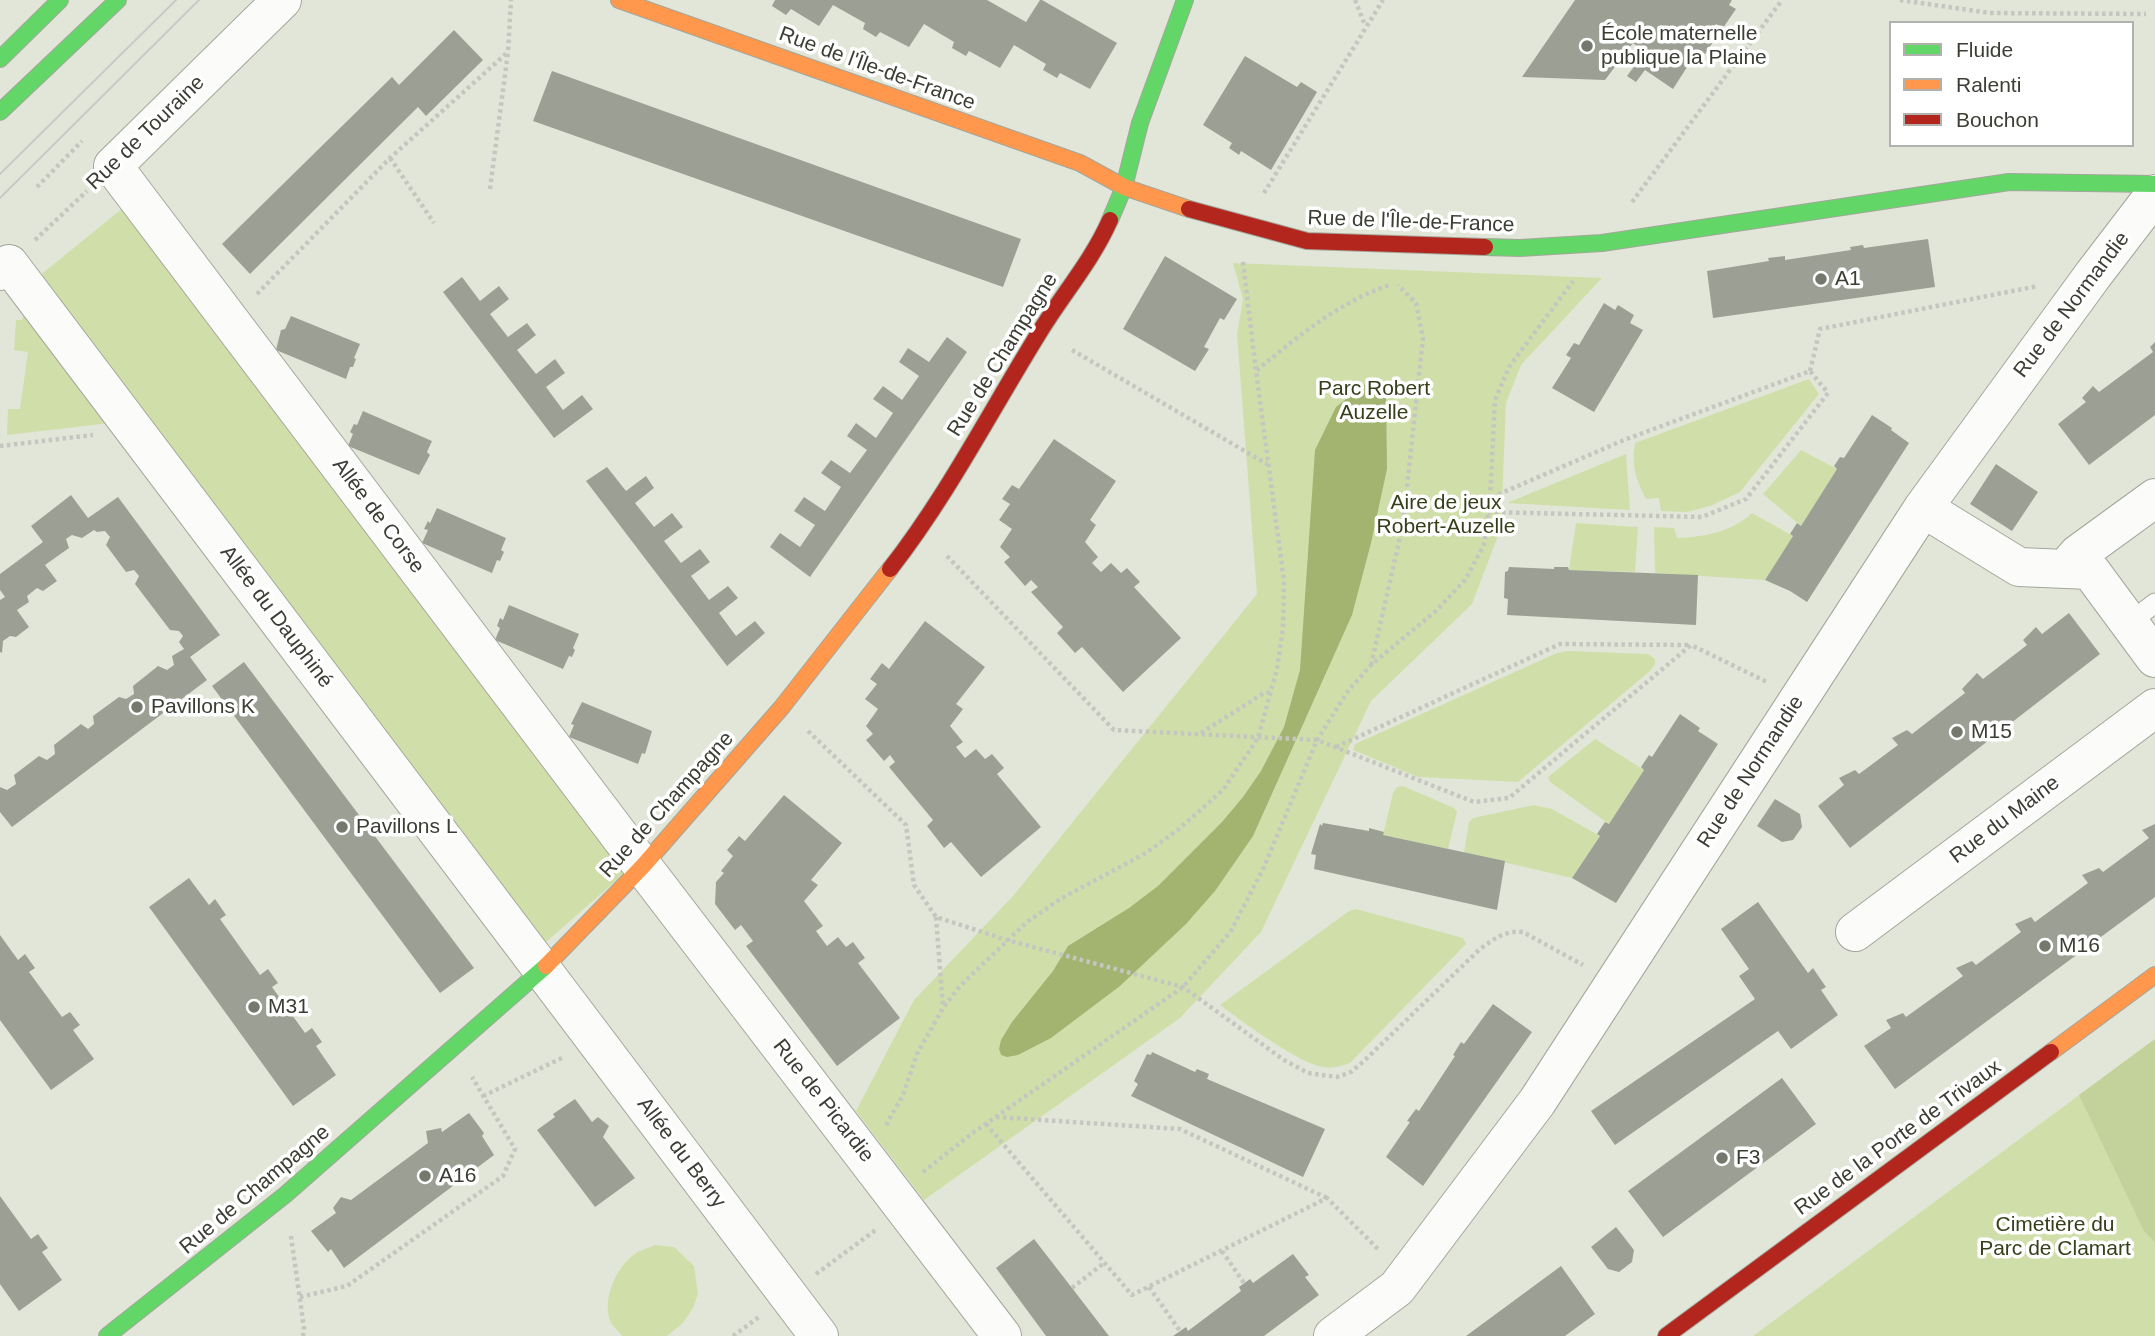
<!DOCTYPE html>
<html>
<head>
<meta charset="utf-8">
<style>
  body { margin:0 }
  #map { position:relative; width:2155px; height:1336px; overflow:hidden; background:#e2e6d8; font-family:Helvetica,sans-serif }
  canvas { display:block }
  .legend { position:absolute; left:1889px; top:21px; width:245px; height:126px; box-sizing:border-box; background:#fff; border:2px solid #b1b2ae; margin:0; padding:9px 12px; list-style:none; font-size:21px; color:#3b3e34 }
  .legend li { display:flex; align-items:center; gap:14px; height:35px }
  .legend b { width:35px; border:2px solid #b1b2ae }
</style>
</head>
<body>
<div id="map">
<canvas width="2155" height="1336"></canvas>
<ul class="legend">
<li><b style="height:9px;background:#63d668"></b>Fluide</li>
<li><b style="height:9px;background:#ff974d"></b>Ralenti</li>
<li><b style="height:9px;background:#b3261e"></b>Bouchon</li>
</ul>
</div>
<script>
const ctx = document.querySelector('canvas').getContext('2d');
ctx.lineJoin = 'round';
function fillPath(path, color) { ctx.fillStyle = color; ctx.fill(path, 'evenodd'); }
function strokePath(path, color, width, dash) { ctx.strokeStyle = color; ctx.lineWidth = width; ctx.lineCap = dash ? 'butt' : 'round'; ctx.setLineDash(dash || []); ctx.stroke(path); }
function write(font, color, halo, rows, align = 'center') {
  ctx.font = font + ' Helvetica,sans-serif'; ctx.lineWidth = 7; ctx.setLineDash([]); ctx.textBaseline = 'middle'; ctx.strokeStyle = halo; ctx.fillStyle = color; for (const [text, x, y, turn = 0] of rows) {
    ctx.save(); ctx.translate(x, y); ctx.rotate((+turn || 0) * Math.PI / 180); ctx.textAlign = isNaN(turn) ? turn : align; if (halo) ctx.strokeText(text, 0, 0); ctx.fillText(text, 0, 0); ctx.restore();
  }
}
fillPath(new Path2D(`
  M 129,203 L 627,871 L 537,950 L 33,281 Z
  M 1233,263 L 1602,278 L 1521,365 L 1506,403 L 1501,528 L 1472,604 L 1371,701 L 1261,932 L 1180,1018 L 924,1200 L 856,1111 L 914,1000 L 1013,896 L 1257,594 L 1237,334 L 1243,299 Z
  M 24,313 L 110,423 L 7,435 L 8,409 L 20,409 L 28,352 L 14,350 L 16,320 L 22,320 Z
  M 1809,379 L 1819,394 L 1740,492 L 1710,506 L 1687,512 L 1661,511 L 1659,498 L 1646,499 C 1636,480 1631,465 1635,443 Z
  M 1801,450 L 1837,469 L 1801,526 L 1763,494 Z
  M 1626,454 L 1630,510 L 1507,503 Z
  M 1752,513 L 1793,536 L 1765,580 L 1655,573 L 1654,527 L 1674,528 L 1677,538 C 1704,537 1732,532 1752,513 Z
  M 1576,523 L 1638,527 L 1635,572 L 1569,570 Z
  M 1567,651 L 1648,654 L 1655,659 L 1655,664 L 1650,671 L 1518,782 L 1418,777 L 1353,750 L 1355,744 L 1557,653 Z
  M 1595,739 L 1644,770 L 1609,824 L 1550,782 L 1548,777 Z
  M 1403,786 L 1454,808 L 1457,812 L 1448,849 L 1383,835 L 1393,793 L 1397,787 Z
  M 1534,805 L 1552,809 L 1600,836 L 1572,878 L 1464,853 L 1469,822 L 1473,818 Z
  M 1356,909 L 1463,938 L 1466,944 L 1350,1063 C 1341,1066 1332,1069 1323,1067 C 1300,1064 1240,1020 1220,1005 L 1349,911 Z
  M 2155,1039 L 2155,1336 L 1753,1336 Z
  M 655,1245 L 674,1247 L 694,1266 L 698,1294 L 693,1308 L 683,1323 L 667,1336 L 622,1336 C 619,1332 614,1327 611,1323 C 601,1301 616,1266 635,1254 C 640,1250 649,1248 655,1245 Z`), '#d0dfa9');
fillPath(new Path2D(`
  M 2155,1039 L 2155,1242 L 2144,1231 L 2079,1095 Z`), '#c3d29a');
fillPath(new Path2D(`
  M 1377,380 L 1383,382 L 1386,390 L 1387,469 L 1371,543 L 1352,615 L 1253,836 L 1215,891 L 1186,924 L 1120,986 L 1051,1038 L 1018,1055 L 1007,1057 L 1001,1055 L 999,1049 L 1001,1040 L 1012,1022 L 1053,971 L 1068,946 L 1129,908 L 1158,886 L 1222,822 L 1243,797 L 1261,771 L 1284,727 L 1300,670 L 1315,450 L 1336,407 L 1369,381 Z`), '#a3b471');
fillPath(new Path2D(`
  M 775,0 L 987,0 L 1026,22 L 1040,0 L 1042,0 L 1117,43 L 1090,89 L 1060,73 L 1057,78 L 1043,70 L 1046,64 L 1014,45 L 1000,68 L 969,51 L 966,56 L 952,48 L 954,42 L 924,24 L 909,47 L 880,32 L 876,37 L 863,29 L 865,23 L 833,5 L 819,26 L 791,9 L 786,15 L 772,6 Z
  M 1575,0 L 1732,0 L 1729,5 L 1736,9 L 1723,28 L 1716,24 L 1711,31 L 1718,35 L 1705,54 L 1698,50 L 1673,89 L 1645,70 L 1636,82 L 1627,76 L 1645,52 L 1633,43 L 1605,80 L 1522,77 Z
  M 454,30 L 483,60 L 426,116 L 418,107 L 250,274 L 222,244 L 392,77 L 399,85 Z
  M 1245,56 L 1297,87 L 1301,82 L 1317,92 L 1271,170 L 1241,151 L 1239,155 L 1229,148 L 1232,143 L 1203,125 Z
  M 552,71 L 1021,239 L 1003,287 L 533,121 Z
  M 1928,239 L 1935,287 L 1713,318 L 1707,271 L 1769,261 L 1768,258 L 1785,256 L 1785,260 L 1851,250 L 1850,247 L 1863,245 L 1864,248 Z
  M 1165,256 L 1237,299 L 1224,320 L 1220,318 L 1204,347 L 1209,349 L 1195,371 L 1123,329 Z
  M 462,277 L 480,301 L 499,286 L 509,299 L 490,314 L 508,337 L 527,323 L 536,335 L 517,350 L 536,374 L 555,359 L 565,373 L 546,387 L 563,410 L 582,395 L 593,409 L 554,438 L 443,292 Z
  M 1604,303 L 1615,310 L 1618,305 L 1634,315 L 1630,323 L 1643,330 L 1594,412 L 1552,388 L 1571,358 L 1566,355 L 1574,343 L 1579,345 Z
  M 291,316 L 360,344 L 354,358 L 356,359 L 353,367 L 350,367 L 346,379 L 276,350 L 281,330 L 285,329 Z
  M 947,337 L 967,352 L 810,577 L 770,547 L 780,533 L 800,547 L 815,525 L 794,511 L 804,497 L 825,511 L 841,487 L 821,473 L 831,460 L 850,473 L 867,450 L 847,436 L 856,423 L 876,438 L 893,413 L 873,399 L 883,386 L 902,400 L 919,376 L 899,362 L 908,348 L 929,362 Z
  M 2155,342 L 2155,415 L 2089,465 L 2058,424 L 2086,402 L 2082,398 L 2093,386 L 2099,392 L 2153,352 L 2150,347 Z
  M 363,411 L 432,441 L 427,452 L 430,455 L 419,475 L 348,446 L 353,434 L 350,432 L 354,424 L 357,425 Z
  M 1872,415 L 1892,428 L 1891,430 L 1909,443 L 1807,602 L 1790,591 L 1765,580 L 1793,536 L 1790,534 L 1797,523 L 1801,526 L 1837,469 L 1834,466 L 1840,457 L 1844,458 Z
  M 1054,439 L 1116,481 L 1090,520 L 1096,525 L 1085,542 L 1098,557 L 1092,563 L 1101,572 L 1111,563 L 1121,573 L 1127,568 L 1140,582 L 1134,587 L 1181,638 L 1123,692 L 1082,647 L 1075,653 L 1057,633 L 1063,627 L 1031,592 L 1038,587 L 1031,580 L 1025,586 L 1004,562 L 1010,557 L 1000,547 L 1012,529 L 999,520 L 1010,504 L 1002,499 L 1012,485 L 1019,489 Z
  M 1996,464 L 2038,492 L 2012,531 L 1970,504 Z
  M 607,467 L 626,491 L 646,476 L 654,488 L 635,503 L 654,527 L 672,513 L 683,527 L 664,541 L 681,563 L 700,549 L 710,562 L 691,576 L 709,600 L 728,586 L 738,598 L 719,613 L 736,636 L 755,621 L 765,633 L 727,666 L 586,481 Z
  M 71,495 L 88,518 L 118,497 L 220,635 L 190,657 L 207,680 L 12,827 L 0,812 L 0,787 L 7,790 L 16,784 L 14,775 L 39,756 L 47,760 L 55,754 L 54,745 L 81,724 L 88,729 L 94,724 L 93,716 L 119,697 L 126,699 L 134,694 L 133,686 L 158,666 L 167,670 L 174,665 L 172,656 L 184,649 L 179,642 L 183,636 L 179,631 L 170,630 L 135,584 L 139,576 L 134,570 L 126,572 L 106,545 L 110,537 L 105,531 L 97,532 L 94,530 L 82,538 L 72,535 L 66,539 L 69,548 L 45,565 L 57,581 L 43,591 L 37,588 L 27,596 L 29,602 L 17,610 L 29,627 L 16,637 L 10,636 L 3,641 L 2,653 L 0,652 L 0,600 L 5,597 L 0,590 L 0,574 L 43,542 L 31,526 Z
  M 437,508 L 506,538 L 501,550 L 504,552 L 500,561 L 497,560 L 492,573 L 422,543 L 428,530 L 424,529 L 428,521 L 430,523 Z
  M 1509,567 L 1554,569 L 1554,567 L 1568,567 L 1569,570 L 1698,575 L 1696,625 L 1507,615 L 1508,599 L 1504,598 L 1505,572 L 1508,571 Z
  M 509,605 L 579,634 L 573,648 L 575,650 L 572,657 L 569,656 L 563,669 L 495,640 L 500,628 L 497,626 L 500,618 L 503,620 Z
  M 2069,613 L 2100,654 L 1850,848 L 1818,806 L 1844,785 L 1839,778 L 1855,770 L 1859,774 L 1898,745 L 1892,738 L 1907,730 L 1912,734 L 1965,693 L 1962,689 L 1977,673 L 1983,679 L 2027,645 L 2023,640 L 2036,627 L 2042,634 Z
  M 925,621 L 985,667 L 956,704 L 963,709 L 950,726 L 963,742 L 956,747 L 965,758 L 976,749 L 985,759 L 992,754 L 1004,768 L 997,774 L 1041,827 L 981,877 L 951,842 L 944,848 L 927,826 L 933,820 L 889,767 L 895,762 L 890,755 L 884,761 L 866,740 L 873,734 L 866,726 L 878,709 L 865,699 L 877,684 L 870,679 L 882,663 L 889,669 Z
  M 244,662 L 474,968 L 440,993 L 212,686 Z
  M 582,702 L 652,731 L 645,754 L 642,753 L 638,764 L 569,737 L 574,725 L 571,724 Z
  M 1680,714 L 1700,728 L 1698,731 L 1718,744 L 1616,903 L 1572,878 L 1600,836 L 1597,834 L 1605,822 L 1609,824 L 1644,770 L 1641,767 L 1649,755 L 1652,757 Z
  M 784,795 L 842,843 L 811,880 L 818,885 L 804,901 L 823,926 L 816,931 L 827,946 L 838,937 L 846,947 L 853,942 L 865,958 L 858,963 L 900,1018 L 837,1066 L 746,946 L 753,941 L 741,925 L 735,930 L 715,904 L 716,882 L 724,873 L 721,871 L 733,856 L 727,850 L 739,836 L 745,841 Z
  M 1775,799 L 1800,814 L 1802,827 L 1793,840 L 1782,842 L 1757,826 Z
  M 1323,823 L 1369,831 L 1369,828 L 1384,832 L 1383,835 L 1505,861 L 1497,910 L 1314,869 L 1316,855 L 1311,854 L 1320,824 L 1322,826 Z
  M 2155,824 L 2155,897 L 1895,1089 L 1864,1046 L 1891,1028 L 1886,1020 L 1903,1013 L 1906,1017 L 1963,976 L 1956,968 L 1972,961 L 1976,965 L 2021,932 L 2015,924 L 2031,917 L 2035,922 L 2088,883 L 2082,875 L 2099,868 L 2103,872 L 2149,838 L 2142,830 Z
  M 189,878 L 209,905 L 215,899 L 226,915 L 220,919 L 260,975 L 268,969 L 278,983 L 272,987 L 305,1033 L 312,1028 L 322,1042 L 316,1046 L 336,1075 L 293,1106 L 149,907 Z
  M 1758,902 L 1808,973 L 1813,968 L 1819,977 L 1826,987 L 1821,990 L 1838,1015 L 1791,1049 L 1778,1031 L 1615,1145 L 1591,1111 L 1755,999 L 1739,976 L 1749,969 L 1721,929 Z
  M 0,935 L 18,960 L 25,954 L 35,968 L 29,972 L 62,1017 L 70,1012 L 80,1025 L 73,1030 L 94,1059 L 51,1090 L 0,1020 Z
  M 1493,1004 L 1532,1032 L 1423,1186 L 1386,1157 L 1410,1122 L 1407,1121 L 1416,1109 L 1419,1111 L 1455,1056 L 1453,1055 L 1461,1042 L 1464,1044 Z
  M 1152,1052 L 1195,1072 L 1197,1069 L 1209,1074 L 1207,1079 L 1325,1129 L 1303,1177 L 1131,1096 L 1138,1084 L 1134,1081 L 1147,1054 L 1151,1055 Z
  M 1782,1078 L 1816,1124 L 1663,1237 L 1628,1191 Z
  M 575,1099 L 592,1122 L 598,1117 L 609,1126 L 603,1137 L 635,1178 L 595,1207 L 537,1130 L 555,1117 L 553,1114 Z
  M 469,1113 L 484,1133 L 482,1136 L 494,1155 L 344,1268 L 331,1249 L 328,1252 L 311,1231 L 336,1213 L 333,1208 L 341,1197 L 351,1200 L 428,1143 L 426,1131 L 441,1128 L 442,1132 Z
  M 0,1196 L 31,1239 L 38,1234 L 48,1248 L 42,1252 L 62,1280 L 19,1311 L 0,1284 Z
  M 1616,1227 L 1634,1250 L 1632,1262 L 1619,1272 L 1608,1269 L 1591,1247 Z
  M 1034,1239 L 1072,1288 L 1109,1336 L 1046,1336 L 996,1268 Z
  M 1293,1254 L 1309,1275 L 1305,1277 L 1319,1295 L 1264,1336 L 1173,1336 L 1186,1327 L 1188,1331 L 1241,1291 L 1239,1287 L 1250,1279 L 1253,1283 Z
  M 1561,1266 L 1595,1314 L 1565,1336 L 1466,1336 Z`), '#9ca094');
const lane = new Path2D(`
  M 2129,623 L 2155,603`);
const street = new Path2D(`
  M 282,0 L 113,166 L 637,859 L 1002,1336
  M 0,271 L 9,264 L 819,1336
  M 1923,508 L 2019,567 L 2090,570 L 2155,658
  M 2066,568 L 2078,554 L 2155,498
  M 1855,932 L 2155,708
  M 1333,1336 L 1397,1288 L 1537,1102 L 1923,508 L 2093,275 L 2155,194`);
const fast = new Path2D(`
  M 0,59 L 60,0
  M 0,112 L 118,0
  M 1110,220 L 1124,187 L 1140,123 L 1185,0
  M 1485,247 L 1520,248 L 1602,243 L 2009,182 L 2155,184
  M 107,1336 L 285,1195 L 546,966`);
const slow = new Path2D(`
  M 619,0 L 1080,163 L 1124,187 L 1189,209
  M 546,966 L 643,866 L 782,707 L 890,569
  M 2051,1052 L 2155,975`);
const jam = new Path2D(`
  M 1189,209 L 1307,241 L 1485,247
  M 890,569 C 947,496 990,412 1039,333 C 1062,295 1092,261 1110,220
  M 1666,1336 L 2051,1052`);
strokePath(lane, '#a3a69b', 21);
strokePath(street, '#a3a69b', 40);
strokePath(fast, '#a3a69b', 18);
strokePath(slow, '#a3a69b', 18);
strokePath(jam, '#a3a69b', 18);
strokePath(new Path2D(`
  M 1355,0 L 1365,25
  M 1900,0 L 1990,13 L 2146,14
  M 390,158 L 434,223
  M 37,187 L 82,141
  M 490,189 L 508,52 L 511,0
  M 1264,193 L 1383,0
  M 1632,202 L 1782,0
  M 35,240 L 87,191
  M 1243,262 L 1256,371
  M 257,294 L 390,158 L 508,52
  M 1072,350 L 1267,464
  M 1810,371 L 1820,329 L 2038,286
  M 0,446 L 93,435
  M 1488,512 L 1702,517 L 1746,499 L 1828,393 L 1810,371 L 1624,440 L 1490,498
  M 947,556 L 1114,730 L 1317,740 L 1474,802 L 1509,798 L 1691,645 L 1767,682
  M 1371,665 L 1403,524 L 1423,338 L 1416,303 L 1398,285
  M 808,731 L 906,825 L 914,885 L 936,917 L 1007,940 L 1183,987 L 1284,1060 L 1308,1073 L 1337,1077 L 1351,1072 L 1365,1060 L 1480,949 C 1494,939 1505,930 1523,932 L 1583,965
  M 1201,733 L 1264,693 L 1271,692
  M 1336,747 L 1560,644 L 1690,645
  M 936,917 L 943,1007
  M 483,1096 L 564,1057
  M 996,1117 L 1180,1129 L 1327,1198
  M 986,1124 L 1132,1295 L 1327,1198 L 1380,1251
  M 886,1125 L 903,1095 L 917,1054 L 943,1008 L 960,986 L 1027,922 L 1062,898 L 1146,853 L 1179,829 L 1223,790 L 1258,738 L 1277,669 L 1283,628 L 1284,581 L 1256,371 C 1296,338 1340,301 1390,285
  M 923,1172 L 974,1132 L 1183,987 L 1231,931 L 1264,867 L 1317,740 L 1348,691 L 1371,665 L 1437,610 L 1465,580 L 1484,545 L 1490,498 L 1495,400 L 1509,367 L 1573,281
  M 291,1236 L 304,1328 L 303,1336
  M 1222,1251 L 1244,1283
  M 816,1274 L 877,1229
  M 1149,1287 L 1180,1331
  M 1072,1288 L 1104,1263
  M 300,1297 L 347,1286 L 503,1176 L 515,1149 L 472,1077
  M 733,1336 L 759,1317`), '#c6c6c1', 4.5, [3.5, 3.5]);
strokePath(lane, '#fbfbf9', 19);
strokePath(street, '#fbfbf9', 38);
strokePath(fast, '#63d668', 16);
strokePath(slow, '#ff974d', 16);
strokePath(jam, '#b3261e', 16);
strokePath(new Path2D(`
  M 0,174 L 176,0
  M 0,198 L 199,0`), '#c9cac6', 2);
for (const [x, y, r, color] of [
  [1587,46,7,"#75796d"],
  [1821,279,7,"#75796d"],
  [137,707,7,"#75796d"],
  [1957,732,7,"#75796d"],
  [342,827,7,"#75796d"],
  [2045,946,7,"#75796d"],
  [254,1007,7,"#75796d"],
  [1722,1158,7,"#75796d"],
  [425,1176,7,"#75796d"]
]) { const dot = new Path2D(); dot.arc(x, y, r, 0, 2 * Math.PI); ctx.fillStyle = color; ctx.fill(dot); strokePath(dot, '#fff', 2.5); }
write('21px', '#3b3e34', '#fff', [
  ["École maternelle",1601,34],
  ["publique la Plaine",1601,58],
  ["A1",1835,279],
  ["Pavillons K",151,707],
  ["M15",1971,732],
  ["Pavillons L",356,827],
  ["M16",2059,946],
  ["M31",268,1007],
  ["F3",1736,1158],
  ["A16",439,1176]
], 'left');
write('21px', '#3b3e34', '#fff', [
  ["Rue de l'Île-de-France",877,69,20],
  ["Rue de Touraine",146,133,-44],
  ["Rue de l'Île-de-France",1411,222,2],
  ["Rue de Normandie",2072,305,-53],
  ["Rue de Champagne",1003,355,-58],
  ["Allée de Corse",378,516,53],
  ["Allée du Dauphiné",276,617,53],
  ["Rue de Normandie",1751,772,-57],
  ["Rue de Champagne",667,805,-48],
  ["Rue du Maine",2005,820,-37],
  ["Rue de Picardie",823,1101,52],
  ["Rue de la Porte de Trivaux",1898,1138,-36],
  ["Allée du Berry",681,1153,53],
  ["Rue de Champagne",255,1190,-40]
]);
write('21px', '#363f1a', '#fff', [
  ["Parc Robert",1374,389],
  ["Auzelle",1374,413],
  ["Aire de jeux",1446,503],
  ["Robert-Auzelle",1446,527],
  ["Cimetière du",2055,1225],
  ["Parc de Clamart",2055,1249]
]);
</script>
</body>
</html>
